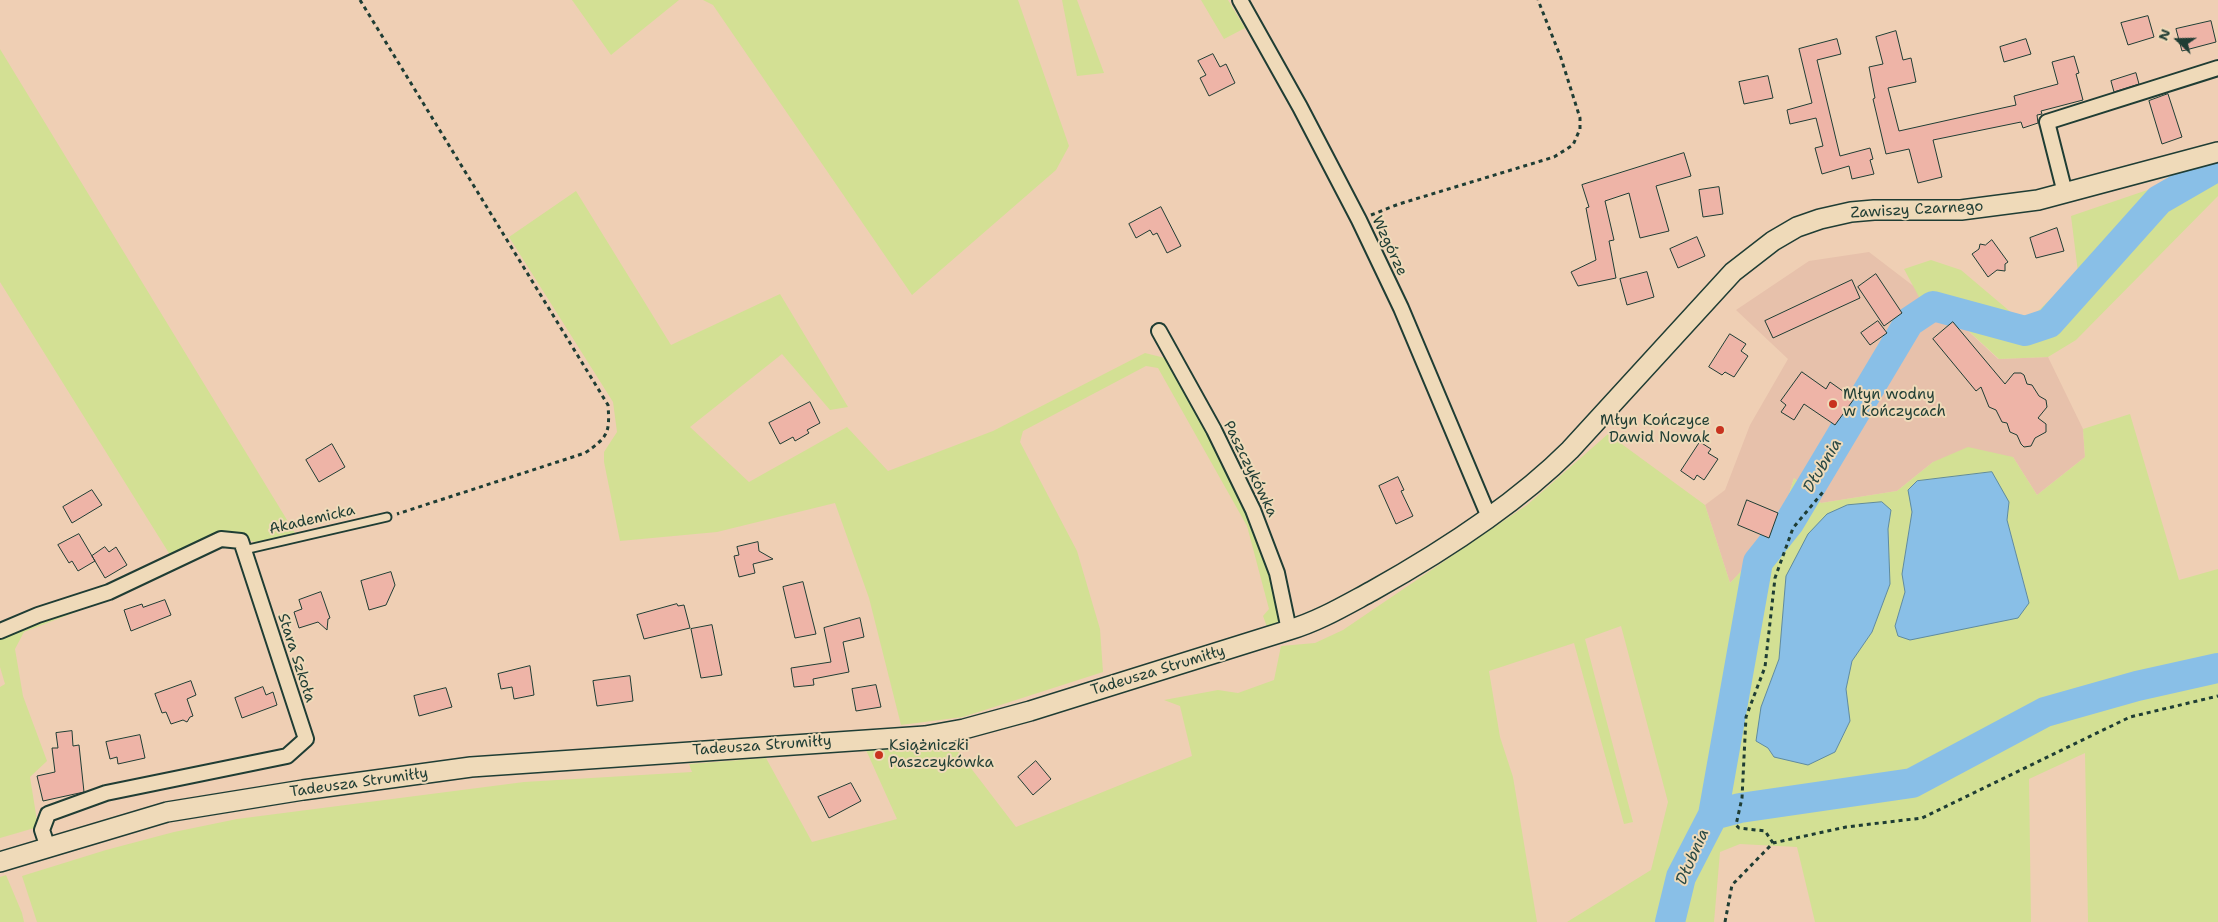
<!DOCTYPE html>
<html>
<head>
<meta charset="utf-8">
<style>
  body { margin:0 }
  #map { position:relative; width:2218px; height:922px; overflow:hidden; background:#efcfb4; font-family:"Shantell Sans",sans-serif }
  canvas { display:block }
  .north { position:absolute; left:2153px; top:15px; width:50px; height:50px; -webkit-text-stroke:4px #efdab9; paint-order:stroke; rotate:291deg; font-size:14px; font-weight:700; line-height:20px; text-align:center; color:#1f3d34 }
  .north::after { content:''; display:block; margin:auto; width:18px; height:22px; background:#1f3d34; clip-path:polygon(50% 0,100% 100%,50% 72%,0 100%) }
</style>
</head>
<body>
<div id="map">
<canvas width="2218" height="922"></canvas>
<div class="north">N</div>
</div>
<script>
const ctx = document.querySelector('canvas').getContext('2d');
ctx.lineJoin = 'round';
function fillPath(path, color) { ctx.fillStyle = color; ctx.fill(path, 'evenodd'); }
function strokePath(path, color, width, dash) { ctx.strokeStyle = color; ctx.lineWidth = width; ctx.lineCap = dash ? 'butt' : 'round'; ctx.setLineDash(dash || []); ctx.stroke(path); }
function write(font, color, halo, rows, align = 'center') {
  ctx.font = font + ' "Shantell Sans",sans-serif'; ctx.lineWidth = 4; ctx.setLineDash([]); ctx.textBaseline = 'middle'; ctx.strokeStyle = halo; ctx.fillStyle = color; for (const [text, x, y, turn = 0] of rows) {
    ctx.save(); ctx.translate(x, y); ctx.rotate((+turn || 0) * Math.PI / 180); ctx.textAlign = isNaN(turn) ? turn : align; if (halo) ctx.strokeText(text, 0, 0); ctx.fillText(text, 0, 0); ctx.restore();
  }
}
fillPath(new Path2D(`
  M 1869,252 L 1950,314 L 1998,359 L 2048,357 L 2083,429 L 2085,457 L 2037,495 L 2013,457 L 1933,462 L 1897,491 L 1821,503 L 1794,478 L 1781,520 L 1766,545 L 1730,583 L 1705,505 L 1725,490 L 1750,425 L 1788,359 L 1736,310 L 1809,261 Z`), '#e7c1ab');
fillPath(new Path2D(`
  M 572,0 L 679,0 L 611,55 Z
  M 703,0 L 1018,0 L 1069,146 L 1056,170 L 912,295 L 713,5 Z
  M 1062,0 L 1077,0 L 1104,73 L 1077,76 Z
  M 1201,0 L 1228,0 L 1245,28 L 1224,39 Z
  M 0,49 L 295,533 L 255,542 L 223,533 L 172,558 L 0,282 Z
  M 2218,166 L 2218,196 L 2076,340 L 2048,357 L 1999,359 L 1950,314 L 1927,317 L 1862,425 L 1844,415 L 1919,297 L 1904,269 L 1931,260 L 1961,270 L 2013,314 L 2032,317 L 2078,272 L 2071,216 Z
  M 576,191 L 671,345 L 780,294 L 848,407 L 830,410 L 782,354 L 690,427 L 749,482 L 847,427 L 888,471 L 993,431 L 1145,353 L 1165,358 L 1200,410 L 1256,525 L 1277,595 L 1278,622 L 1267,627 L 1263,616 L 1269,609 L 1247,526 L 1158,368 L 1146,366 L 1023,431 L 1020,442 L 1077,551 L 1100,629 L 1103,672 L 963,717 L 901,725 L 869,598 L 835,503 L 717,532 L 620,541 L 604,462 L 604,452 L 617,432 L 613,402 L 509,237 Z
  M 2130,414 L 2179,580 L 2218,569 L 2218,922 L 2088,922 L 2085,753 L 2029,779 L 2031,922 L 1815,922 L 1797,847 L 1740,844 L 1720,852 L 1714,922 L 1567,922 L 1651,870 L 1668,802 L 1621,626 L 1585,639 L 1633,822 L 1624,824 L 1574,643 L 1489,671 L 1500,737 L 1513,777 L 1537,922 L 37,922 L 22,876 L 106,850 L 174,832 L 237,819 L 524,782 L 692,772 L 689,764 L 766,758 L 812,842 L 897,819 L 866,750 L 954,746 L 1016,827 L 1192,756 L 1180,706 L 1164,700 L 1218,690 L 1238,693 L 1274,680 L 1281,646 L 1315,643 L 1343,630 L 1527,505 L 1608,434 L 1705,505 L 1730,583 L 1766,545 L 1781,520 L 1794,478 L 1821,503 L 1897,491 L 1933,462 L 1968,447 L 2013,457 L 2037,495 L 2085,457 L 2083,429 ZM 1909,489 L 2009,502 L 2007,520 L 2029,602 L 1895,627 L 1905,592 L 1902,574 L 1912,512 ZM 1891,510 L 1888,529 L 1890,584 L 1872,632 L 1852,661 L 1846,689 L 1850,721 L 1835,752 L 1774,757 L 1768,748 L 1761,707 L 1779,659 L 1786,576 Z
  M 99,603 L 24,632 L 15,649 L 23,696 L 47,761 L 30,777 L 38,827 L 0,838 L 0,687 L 5,684 L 0,667 L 0,637 L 16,630 Z
  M 6,875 L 22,913 L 24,922 L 0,922 L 0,877 Z`), '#d3e094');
const water = new Path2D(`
  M 1992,472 L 2009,502 L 2007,520 L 2029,603 L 2018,618 L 1910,640 L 1898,636 L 1895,626 L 1905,592 L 1902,574 L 1912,512 L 1908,490 L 1917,481 Z
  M 1882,502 L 1891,510 L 1888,529 L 1890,584 L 1872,632 L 1852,661 L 1846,689 L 1850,721 L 1835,752 L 1808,765 L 1774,757 L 1768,748 L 1756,741 L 1761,707 L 1779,659 L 1786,576 L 1808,534 L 1827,514 L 1847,505 Z`);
fillPath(water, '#89bfe7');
strokePath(water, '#5f8b9f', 1);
strokePath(new Path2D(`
  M 1713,815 L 1740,808 L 1912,783 L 2045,712 L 2137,686 L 2218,668
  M 1670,922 L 1681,877 L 1713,815 L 1758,562 L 1789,523 L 1909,322 L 1933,306 L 2025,331 L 2049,323 L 2159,200 L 2218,166`), '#89bfe7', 30);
const building = new Path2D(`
  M 2148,16 L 2154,37 L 2128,45 L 2121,23 Z
  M 2211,21 L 2216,42 L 2182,51 L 2176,29 Z
  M 1896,31 L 1903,60 L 1911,58 L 1916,82 L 1888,88 L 1899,131 L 2016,105 L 2014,96 L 2058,84 L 2052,62 L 2074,56 L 2079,73 L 2076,74 L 2083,100 L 2041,111 L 2042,114 L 2037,115 L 2038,123 L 2023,128 L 2021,122 L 1933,140 L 1942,177 L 1918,183 L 1909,149 L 1886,154 L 1873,99 L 1875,98 L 1869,67 L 1883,64 L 1876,37 Z
  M 1837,39 L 1841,54 L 1817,60 L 1840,156 L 1870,148 L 1873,159 L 1870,160 L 1874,174 L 1852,179 L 1849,166 L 1822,174 L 1815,148 L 1823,146 L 1816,118 L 1790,124 L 1787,110 L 1812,103 L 1799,49 Z
  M 2026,39 L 2031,54 L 2004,62 L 2000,47 Z
  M 1213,54 L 1220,67 L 1226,64 L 1235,83 L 1209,96 L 1200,78 L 1206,75 L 1198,61 Z
  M 2136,73 L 2139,84 L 2114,92 L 2111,81 Z
  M 1768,76 L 1773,98 L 1744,104 L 1739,82 Z
  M 2168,94 L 2182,137 L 2162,144 L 2149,101 Z
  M 1684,153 L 1691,176 L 1656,186 L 1669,231 L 1640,238 L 1629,193 L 1605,201 L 1614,240 L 1609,241 L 1616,278 L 1578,286 L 1571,272 L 1596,260 L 1586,208 L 1589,207 L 1582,185 Z
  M 1719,187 L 1723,214 L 1703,217 L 1699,190 Z
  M 1161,207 L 1181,246 L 1167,253 L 1157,233 L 1153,235 L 1150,230 L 1136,238 L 1129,224 Z
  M 2057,228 L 2064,251 L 2036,258 L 2030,238 Z
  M 1697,237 L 1705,256 L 1678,268 L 1670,249 Z
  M 1992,240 L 2008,262 L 2005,264 L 2005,271 L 1997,270 L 1988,277 L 1972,254 L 1979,249 L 1980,244 L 1985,245 Z
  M 1647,272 L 1654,297 L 1627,305 L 1620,279 Z
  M 1876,274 L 1902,313 L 1884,326 L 1858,287 Z
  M 1852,280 L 1860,298 L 1773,338 L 1765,321 Z
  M 1878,321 L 1887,333 L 1870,345 L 1861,333 Z
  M 1953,322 L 2005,384 L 2014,373 L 2021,373 L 2024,375 L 2027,384 L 2032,385 L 2039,396 L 2046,400 L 2047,407 L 2038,418 L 2046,424 L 2046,432 L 2035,438 L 2031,446 L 2024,447 L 2021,444 L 2017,435 L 2010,432 L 2007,423 L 2002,422 L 1996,410 L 1989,407 L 1981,387 L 1976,391 L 1933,339 Z
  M 1730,334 L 1746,344 L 1741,351 L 1748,356 L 1734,377 L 1725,372 L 1722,375 L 1709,367 Z
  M 1802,372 L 1826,389 L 1830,382 L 1854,399 L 1835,425 L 1804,404 L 1794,420 L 1781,412 L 1786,405 L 1781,401 Z
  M 810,402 L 820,423 L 807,430 L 809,433 L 795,441 L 793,437 L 780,444 L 769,423 Z
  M 1700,442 L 1711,449 L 1708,453 L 1718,459 L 1704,480 L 1697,475 L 1694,480 L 1681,471 Z
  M 332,444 L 345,467 L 319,482 L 306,460 Z
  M 1398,477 L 1404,490 L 1401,491 L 1413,516 L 1396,524 L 1379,486 Z
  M 92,490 L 102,505 L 72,523 L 63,507 Z
  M 1747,500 L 1778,513 L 1769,538 L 1738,525 Z
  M 79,534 L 95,561 L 78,571 L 72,561 L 69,563 L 58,545 Z
  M 758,542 L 759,551 L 773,559 L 753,564 L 755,573 L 739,577 L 734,556 L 739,555 L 737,547 Z
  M 105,547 L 109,552 L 116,547 L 127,565 L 105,578 L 92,556 Z
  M 391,572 L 395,585 L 386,605 L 369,610 L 361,581 Z
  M 803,582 L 816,634 L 795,638 L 783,587 Z
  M 321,592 L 330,618 L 328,619 L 327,630 L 318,622 L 299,628 L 294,612 L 302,609 L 299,600 Z
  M 165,600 L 171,615 L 131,631 L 124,610 L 142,604 L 143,607 Z
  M 677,604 L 678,606 L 684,605 L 690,628 L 644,639 L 637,615 Z
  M 860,618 L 864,637 L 843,642 L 849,672 L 813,679 L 814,685 L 794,687 L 791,668 L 831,662 L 824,628 Z
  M 712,625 L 722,675 L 701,678 L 691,629 Z
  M 530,666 L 534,695 L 514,699 L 512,687 L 501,689 L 498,674 Z
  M 630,676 L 633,701 L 597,706 L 593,681 Z
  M 191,681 L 196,695 L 187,699 L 193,716 L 190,717 L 187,722 L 183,720 L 171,724 L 166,712 L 162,713 L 155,694 Z
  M 876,685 L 881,707 L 856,711 L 852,689 Z
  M 263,687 L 266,695 L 273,692 L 277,705 L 242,718 L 235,698 Z
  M 446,688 L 452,707 L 419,716 L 414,696 Z
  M 72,731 L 73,746 L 79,745 L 84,792 L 43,801 L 37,776 L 55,772 L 52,748 L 58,748 L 56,733 Z
  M 140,735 L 145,758 L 118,764 L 117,757 L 110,759 L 106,742 Z
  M 1036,761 L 1051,779 L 1033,795 L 1018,777 Z
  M 851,783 L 861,801 L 829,818 L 818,797 Z`);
fillPath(building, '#eeb4a7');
strokePath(building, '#1f3d34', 1);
const lane = new Path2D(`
  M 244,550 L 387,517`);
const street = new Path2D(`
  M 1240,0 L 1300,107 L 1359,220 L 1401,308 L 1489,517
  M 2065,193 L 2047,122 L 2218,68
  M 1159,331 L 1214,430 L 1253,510 L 1277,573 L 1289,630
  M 0,631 L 38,615 L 109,592 L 221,539 L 241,541 L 306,739 L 287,756 L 106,793 L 48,814 L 42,830 L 48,848`);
const secondary = new Path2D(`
  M 0,862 L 167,812 L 303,790 L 471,767 L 925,736 L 964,729 L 1030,711 L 1289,630 C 1319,621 1344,606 1372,591 C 1440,553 1515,505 1570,450 L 1733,272 L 1773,241 L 1797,227 L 1820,219 L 1851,212 L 1874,210 L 1961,210 L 2038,200 L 2218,152`);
strokePath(lane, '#1f3d34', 11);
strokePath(street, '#1f3d34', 18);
strokePath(secondary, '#1f3d34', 22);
strokePath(new Path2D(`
  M 360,0 L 608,405 C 610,433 608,437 585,453 L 397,514
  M 1371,215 L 1399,204 L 1554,157 L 1573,145 L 1580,129 L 1580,118 L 1561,58 L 1538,0
  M 1773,843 L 1765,831 L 1739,828 L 1736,825 L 1742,798 L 1746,717 L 1765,667 L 1775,578 L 1793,528 L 1823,492
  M 1725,922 L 1732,885 L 1773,843 L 1846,827 L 1922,818 L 2130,717 L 2218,696`), '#1f3d34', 3, [4, 4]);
strokePath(lane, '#efdab9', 7);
strokePath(street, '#efdab9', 14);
strokePath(secondary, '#efdab9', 19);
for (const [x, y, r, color] of [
  [1833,404,5,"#c8321e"],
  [1720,430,5,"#c8321e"],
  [879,755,5,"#c8321e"]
]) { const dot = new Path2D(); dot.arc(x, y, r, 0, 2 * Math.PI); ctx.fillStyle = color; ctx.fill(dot); strokePath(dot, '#efdab9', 2); }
write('15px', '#1f3d34', '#efdab9', [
  ["Zawiszy Czarnego",1917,210,-3],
  ["Wzgórze",1389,246,65],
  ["Paszczykówka",1250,469,64],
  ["Akademicka",312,520,-13],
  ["Stara Szkoła",296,658,72],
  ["Tadeusza Strumiłły",1158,671,-17],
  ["Tadeusza Strumiłły",762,746,-4],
  ["Tadeusza Strumiłły",359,783,-8]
]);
write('15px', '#1f3d34', '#efdab9', [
  ["Młyn wodny",1843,395],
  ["w Kończycach",1843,412],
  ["Młyn Kończyce",1710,421,"right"],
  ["Dawid Nowak",1710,438,"right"],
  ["Książniczki",889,746],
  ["Paszczykówka",889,763]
], 'left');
write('italic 16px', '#2a4a46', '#efdab9', [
  ["Dłubnia",1823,466,-59],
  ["Dłubnia",1693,857,-66]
]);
</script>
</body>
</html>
